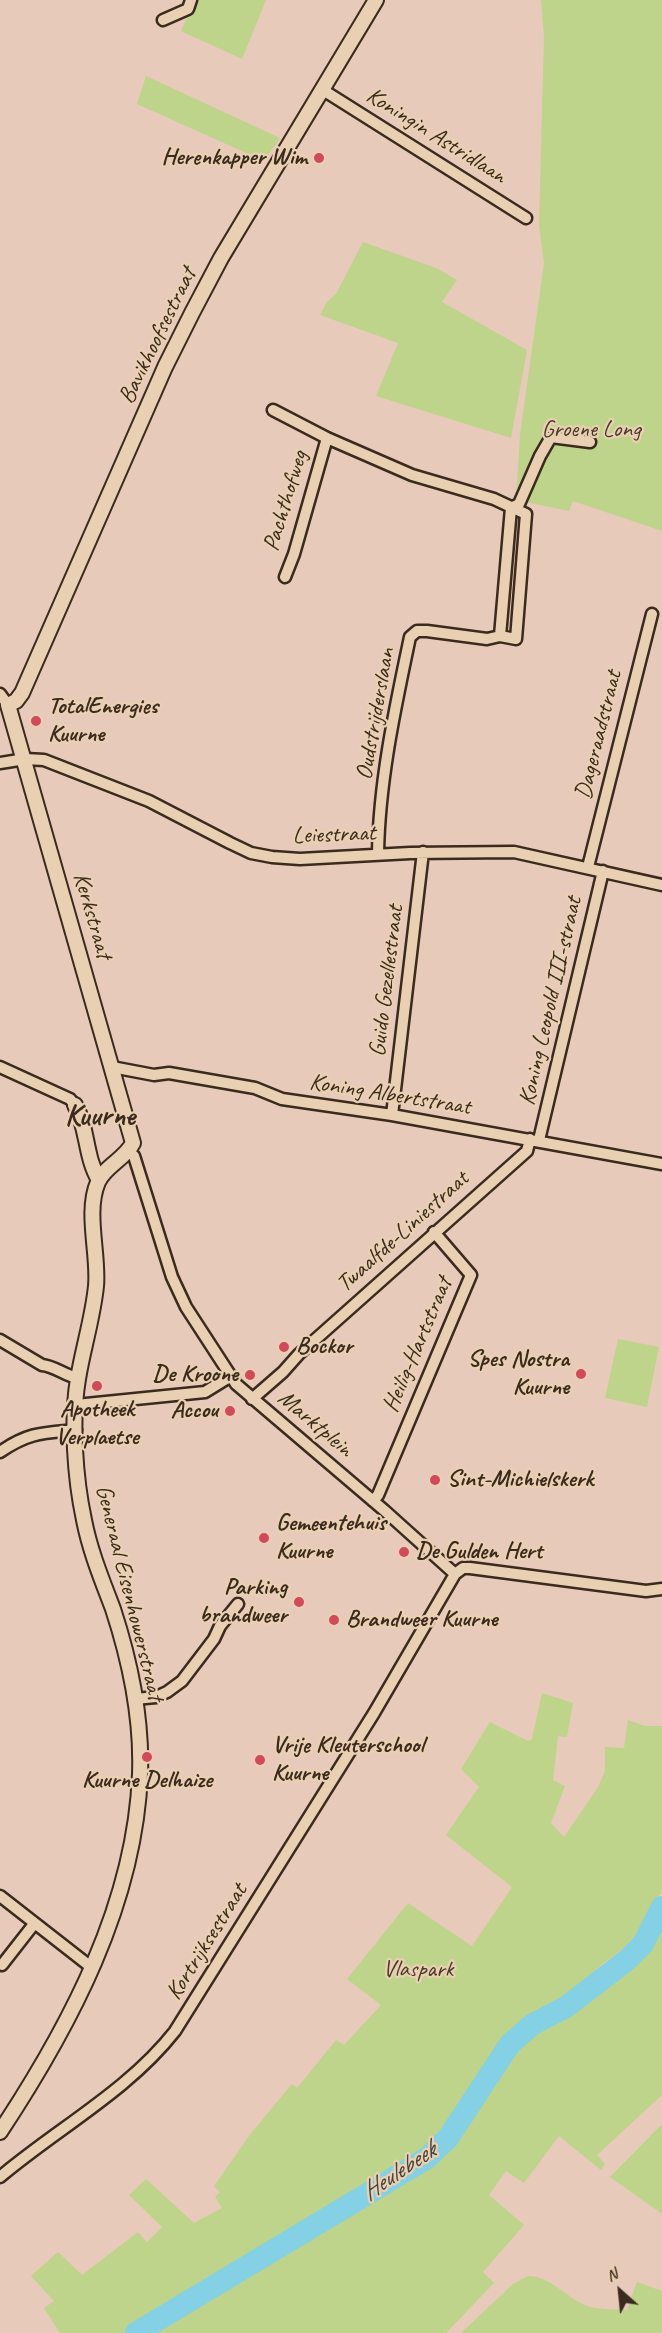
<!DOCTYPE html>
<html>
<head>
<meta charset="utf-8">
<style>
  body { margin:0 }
  #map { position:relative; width:662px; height:2333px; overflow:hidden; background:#e7caba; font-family:Caveat,sans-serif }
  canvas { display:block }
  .north { position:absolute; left:590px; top:2261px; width:60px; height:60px; -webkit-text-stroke:4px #ead0b2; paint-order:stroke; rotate:333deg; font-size:16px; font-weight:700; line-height:24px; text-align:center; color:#3b2a1e }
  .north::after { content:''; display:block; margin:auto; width:21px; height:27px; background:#3b2a1e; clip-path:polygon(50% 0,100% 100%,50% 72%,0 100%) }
</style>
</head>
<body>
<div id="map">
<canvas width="662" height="2333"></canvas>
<div class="north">N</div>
</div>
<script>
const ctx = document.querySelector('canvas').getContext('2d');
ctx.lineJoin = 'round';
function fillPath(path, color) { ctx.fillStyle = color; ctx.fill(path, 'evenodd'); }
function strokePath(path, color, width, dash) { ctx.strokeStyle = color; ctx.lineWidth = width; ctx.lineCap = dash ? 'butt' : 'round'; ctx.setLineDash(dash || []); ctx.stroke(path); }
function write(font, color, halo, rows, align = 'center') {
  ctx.font = font + ' Caveat,sans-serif'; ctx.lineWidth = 4.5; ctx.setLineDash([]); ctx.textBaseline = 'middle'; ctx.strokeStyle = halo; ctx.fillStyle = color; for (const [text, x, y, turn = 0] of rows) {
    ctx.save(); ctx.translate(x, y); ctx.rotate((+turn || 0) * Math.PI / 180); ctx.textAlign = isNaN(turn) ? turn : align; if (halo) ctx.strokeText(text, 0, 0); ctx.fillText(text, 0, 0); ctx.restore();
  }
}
fillPath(new Path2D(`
  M 194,0 L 266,0 L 242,59 L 181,31 Z
  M 541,0 L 662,0 L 662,531 L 573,501 L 569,511 L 516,500 L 520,435 L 544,263 L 539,226 L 544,37 Z
  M 146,76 L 280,138 L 264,161 L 137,104 Z
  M 363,242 L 436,268 L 457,280 L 442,302 L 527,350 L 511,438 L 376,396 L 398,343 L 320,315 L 327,302 L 336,294 Z
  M 618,1339 L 659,1347 L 647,1407 L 605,1398 Z
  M 542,1693 L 573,1703 L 567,1737 L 558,1736 L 553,1780 L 565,1786 L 551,1823 L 564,1837 L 598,1787 L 605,1771 L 605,1747 L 624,1748 L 628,1720 L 645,1726 L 662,1726 L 662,1891 L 637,1938 L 631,1943 L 600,1966 L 569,1996 L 535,2013 L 513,2033 L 441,2141 L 427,2156 L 334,2209 L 329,2205 L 125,2333 L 60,2333 L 44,2308 L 54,2301 L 31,2276 L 58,2252 L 82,2275 L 138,2232 L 147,2242 L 162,2227 L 129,2195 L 146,2179 L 194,2223 L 222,2208 L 215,2197 L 220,2192 L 214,2186 L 252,2132 L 292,2084 L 297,2088 L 336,2040 L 344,2045 L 381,2005 L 347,1979 L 408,1903 L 472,1946 L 512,1887 L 446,1835 L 479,1787 L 461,1769 L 490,1722 L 528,1741 L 532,1739 Z
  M 662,1921 L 662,2095 L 597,2155 L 605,2164 L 601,2170 L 559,2136 L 524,2183 L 506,2171 L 489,2195 L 524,2225 L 483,2272 L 494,2283 L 446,2333 L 150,2333 L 358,2206 L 427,2168 L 451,2144 L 511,2056 L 524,2041 L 603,1989 L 637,1961 L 649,1945 Z
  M 662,2124 L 662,2214 L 610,2177 Z
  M 528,2276 C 551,2276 568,2300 590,2307 C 601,2310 615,2309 627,2310 L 637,2282 L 662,2291 L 662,2333 L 461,2333 L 513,2284 Z`), '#bdd48a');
strokePath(new Path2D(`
  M 136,2333 L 427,2158 L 448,2138 L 510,2044 L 533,2024 L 566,2007 L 627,1960 L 643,1944 L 662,1907`), '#84d0e4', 22);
const minor = new Path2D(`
  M 163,20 L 188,9 L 191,0
  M 323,90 L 526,218
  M 273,410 L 327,438 L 412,475 L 494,499 L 526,514 L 516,639 L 500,636 L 487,639 L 427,631 L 417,631 L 410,637 C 395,708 379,782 378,854
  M 511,508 L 519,504 L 540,456 L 551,437 L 590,442
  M 285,577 L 294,554 L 327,438
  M 500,636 L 511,508
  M 0,694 L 8,705
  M 0,763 L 25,759 L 44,760 L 149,801 L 230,843 L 251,853 L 272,857 L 300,859 L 410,853 L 514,852 L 662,885
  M 588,867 L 652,614
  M 0,1067 L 70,1099 L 75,1105
  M 112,1067 L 154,1075 L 169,1073 L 255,1088 L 282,1099 L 392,1115 L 662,1164
  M 392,1115 L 423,852
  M 539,1140 L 603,871
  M 128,1152 L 134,1156 L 172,1277 L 186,1307 L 236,1384 L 385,1511 L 455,1574
  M 0,1340 L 42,1365 C 55,1366 65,1376 78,1378
  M 252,1399 L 283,1372 L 299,1354 L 527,1151 L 530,1139
  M 76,1405 L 205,1392 L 231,1376
  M 0,1452 C 29,1432 43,1433 76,1430
  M 373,1501 L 378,1495 L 471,1275 L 434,1232
  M 135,1699 L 156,1697 L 167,1692 L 182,1681 L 214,1639 L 220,1626 L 238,1604
  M 0,1896 L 91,1967
  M 2,1965 L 34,1924
  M 0,2177 C 58,2128 128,2091 175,2031 L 374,1713 L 455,1574 L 463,1568 L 470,1568 L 646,1591 L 662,1589`);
const tertiary = new Path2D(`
  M 75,1105 C 88,1128 85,1157 99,1180
  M 0,2132 C 70,2026 135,1904 140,1774 C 142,1720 130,1661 113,1609 C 102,1580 90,1551 84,1520 C 75,1478 71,1420 78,1379 C 83,1348 93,1317 96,1286 C 99,1254 85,1212 98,1182 C 105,1166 125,1159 133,1143 L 8,705 L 16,701 L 22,693 L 165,367 L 192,313 L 221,258 L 376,0`);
strokePath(minor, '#3b2a1e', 15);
strokePath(tertiary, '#3b2a1e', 18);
strokePath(minor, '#ead0b2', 10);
strokePath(tertiary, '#ead0b2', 14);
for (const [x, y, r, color] of [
  [319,158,6,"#d1495b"],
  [36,721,6,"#d1495b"],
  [284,1347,6,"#d1495b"],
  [581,1374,6,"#d1495b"],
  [250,1375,6,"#d1495b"],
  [97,1386,6,"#d1495b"],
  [230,1411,6,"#d1495b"],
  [435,1480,6,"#d1495b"],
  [264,1538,6,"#d1495b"],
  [404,1552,6,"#d1495b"],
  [299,1602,6,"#d1495b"],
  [334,1620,6,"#d1495b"],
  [147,1757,6,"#d1495b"],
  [260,1760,6,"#d1495b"]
]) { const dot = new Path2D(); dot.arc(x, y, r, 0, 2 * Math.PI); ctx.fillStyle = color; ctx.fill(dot); strokePath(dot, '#ead0b2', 2); }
write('24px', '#3b2a1e', '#ead0b2', [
  ["Koningin Astridlaan",436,136,32],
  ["Bavikhoofsestraat",158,336,-64],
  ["Pachthofweg",286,501,-73],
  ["Oudstrijderslaan",376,714,-80],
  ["Dageraadstraat",599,735,-76],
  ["Leiestraat",334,835,-2],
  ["Kerkstraat",92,916,74],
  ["Guido Gezellestraat",387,981,-83],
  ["Koning Leopold III-straat",551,1001,-77],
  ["Koning Albertstraat",390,1095,9],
  ["Twaalfde-Liniestraat",403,1232,-42],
  ["Heilig-Hartstraat",418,1345,-67],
  ["Marktplein",315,1424,40],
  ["Generaal Eisenhowerstraat",129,1593,76],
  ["Kortrijksestraat",207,1942,-58]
]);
write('bold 24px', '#3b2a1e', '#ead0b2', [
  ["Herenkapper Wim",307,158,"right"],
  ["TotalEnergies",48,707],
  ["Kuurne",48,735],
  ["Bockor",296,1347],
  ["Spes Nostra",569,1360,"right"],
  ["Kuurne",569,1388,"right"],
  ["De Kroone",238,1375,"right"],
  ["Apotheek",97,1410,"center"],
  ["Verplaetse",97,1438,"center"],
  ["Accou",218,1411,"right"],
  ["Sint-Michielskerk",447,1480],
  ["Gemeentehuis",276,1524],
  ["Kuurne",276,1552],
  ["De Gulden Hert",416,1552],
  ["Parking",287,1588,"right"],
  ["brandweer",287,1616,"right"],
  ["Brandweer Kuurne",346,1620],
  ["Vrije Kleuterschool",272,1746],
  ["Kuurne",272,1774],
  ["Kuurne Delhaize",147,1781,"center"]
], 'left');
write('24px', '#483b29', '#ead0b2', [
  ["Groene Long",591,430],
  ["Vlaspark",418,1970]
]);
write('italic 26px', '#46433c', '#ead0b2', [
  ["Heulebeek",399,2172,-34]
]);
write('bold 30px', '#3b2a1e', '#ead0b2', [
  ["Kuurne",100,1117]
]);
</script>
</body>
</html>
